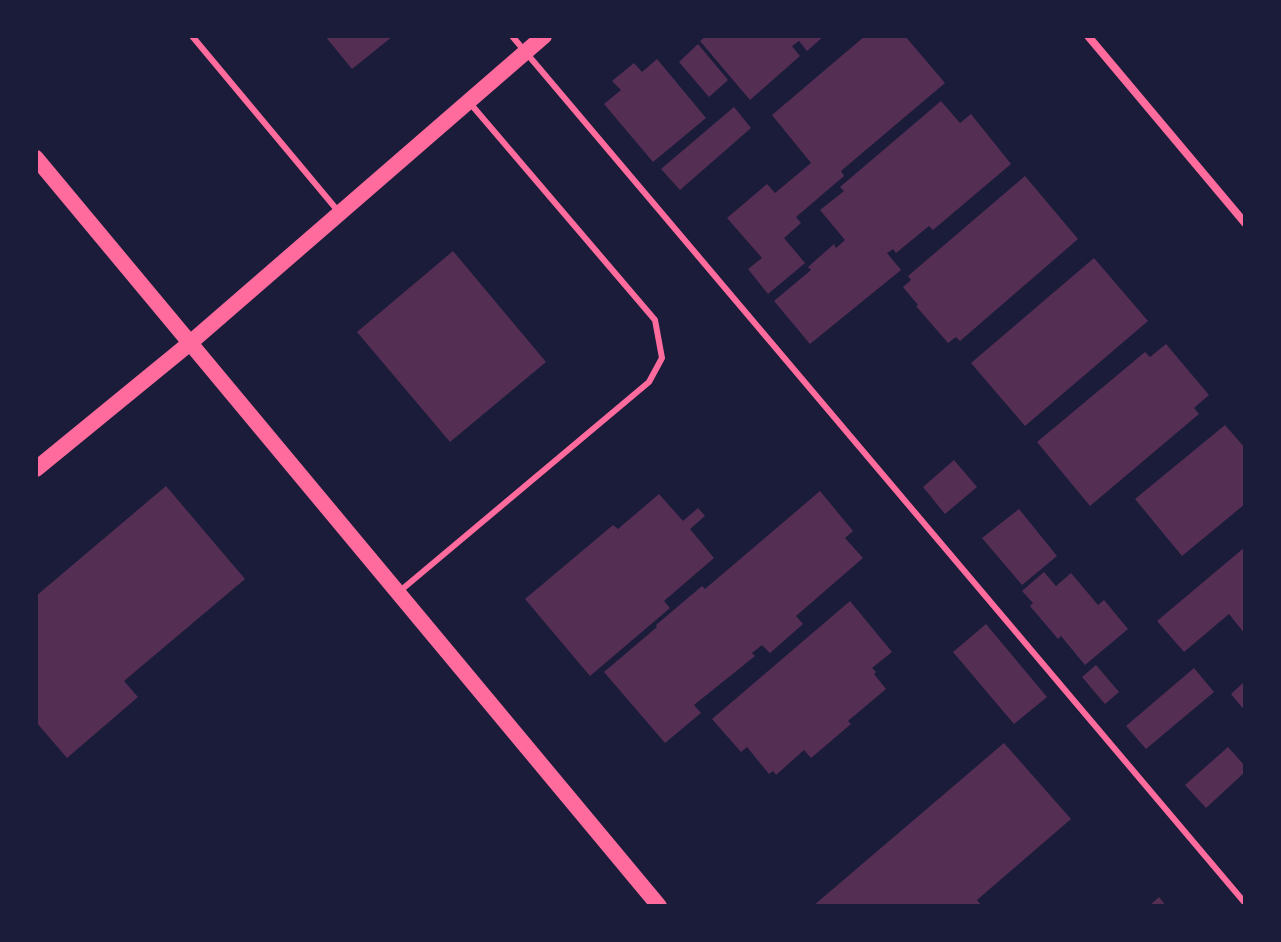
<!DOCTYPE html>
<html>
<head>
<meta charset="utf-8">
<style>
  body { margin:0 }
  #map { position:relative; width:1281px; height:942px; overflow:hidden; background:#1b1b3a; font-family:"Varela Round",sans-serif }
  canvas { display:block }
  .frame { position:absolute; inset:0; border:38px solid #1b1b3a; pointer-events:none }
</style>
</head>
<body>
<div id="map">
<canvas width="1281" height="942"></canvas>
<div class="frame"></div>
</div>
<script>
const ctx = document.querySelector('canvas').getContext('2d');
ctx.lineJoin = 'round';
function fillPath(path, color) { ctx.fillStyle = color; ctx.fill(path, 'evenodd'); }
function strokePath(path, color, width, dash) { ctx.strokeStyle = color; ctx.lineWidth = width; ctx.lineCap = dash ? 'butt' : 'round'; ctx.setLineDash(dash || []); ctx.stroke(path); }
fillPath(new Path2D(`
  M 325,36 L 393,36 L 352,69 Z
  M 706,36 L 824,36 L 807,51 L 799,41 L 792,46 L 800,56 L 750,100 L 700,41 Z
  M 865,36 L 905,36 L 945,83 L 841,171 L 844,176 L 796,217 L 801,223 L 784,238 L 805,263 L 768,294 L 748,269 L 762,258 L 727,218 L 767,184 L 775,193 L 811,163 L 772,115 Z
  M 698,44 L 728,80 L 709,97 L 679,62 Z
  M 657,59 L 706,118 L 653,162 L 604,104 L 621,90 L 612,81 L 634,63 L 642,72 Z
  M 941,101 L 960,123 L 971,114 L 1011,164 L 933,230 L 929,226 L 896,253 L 893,249 L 887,253 L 901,270 L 810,344 L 774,301 L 811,270 L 808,267 L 834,244 L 836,248 L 845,240 L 820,210 L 844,191 L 840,187 Z
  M 734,107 L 751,128 L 680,190 L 661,169 Z
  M 1025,176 L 1078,239 L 960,341 L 956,337 L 948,343 L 916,306 L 918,305 L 903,287 L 911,280 L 908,276 Z
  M 453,251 L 546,362 L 450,442 L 357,332 Z
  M 1094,258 L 1148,321 L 1025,426 L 971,363 Z
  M 1166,344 L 1209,395 L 1194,408 L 1199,414 L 1090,506 L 1037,442 L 1145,352 L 1150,357 Z
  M 1225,425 L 1245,448 L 1245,504 L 1182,556 L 1135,499 Z
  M 954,460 L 977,487 L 945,514 L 923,487 Z
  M 166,486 L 245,579 L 124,681 L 138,697 L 67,758 L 36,722 L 36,596 Z
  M 820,491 L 853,531 L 845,538 L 863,558 L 796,616 L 803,624 L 770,653 L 762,645 L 752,653 L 755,656 L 694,705 L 701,713 L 665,743 L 604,672 L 657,627 L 656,625 L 702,586 L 705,589 Z
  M 659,494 L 683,521 L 698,508 L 705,516 L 690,529 L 714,558 L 664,601 L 670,608 L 590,676 L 525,599 L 613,525 L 618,529 Z
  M 1019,509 L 1057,556 L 1022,585 L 982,538 Z
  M 1245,547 L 1245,634 L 1229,614 L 1184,652 L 1157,621 Z
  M 1044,572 L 1056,586 L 1071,573 L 1098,605 L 1104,600 L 1128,629 L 1085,665 L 1061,636 L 1058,639 L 1030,606 L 1033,603 L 1022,591 Z
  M 850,601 L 892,652 L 872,668 L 876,672 L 874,674 L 886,689 L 848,721 L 851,724 L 811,758 L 804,750 L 776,775 L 773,771 L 769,774 L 747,747 L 741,752 L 712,719 Z
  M 986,624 L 1047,697 L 1014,724 L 953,652 Z
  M 1096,665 L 1119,692 L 1105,704 L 1082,677 Z
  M 1194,668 L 1214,692 L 1146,749 L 1126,726 Z
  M 1245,681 L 1245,711 L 1231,694 Z
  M 1004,743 L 1071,819 L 977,900 L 982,906 L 813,906 Z
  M 1228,747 L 1245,766 L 1245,772 L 1206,808 L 1185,785 Z
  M 1159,897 L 1166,906 L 1149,906 Z`), '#542f53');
strokePath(new Path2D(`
  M 192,36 L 338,211
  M 512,36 L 1245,903
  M 400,591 L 649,382 L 662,358 L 655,320 L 469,102`), '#ff6b9d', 6);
strokePath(new Path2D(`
  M 1088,36 L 1245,223`), '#ff6b9d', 8);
strokePath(new Path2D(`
  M 36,158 L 659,906
  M 36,469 L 190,343 L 544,36`), '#ff6b9d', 16);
</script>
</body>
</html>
